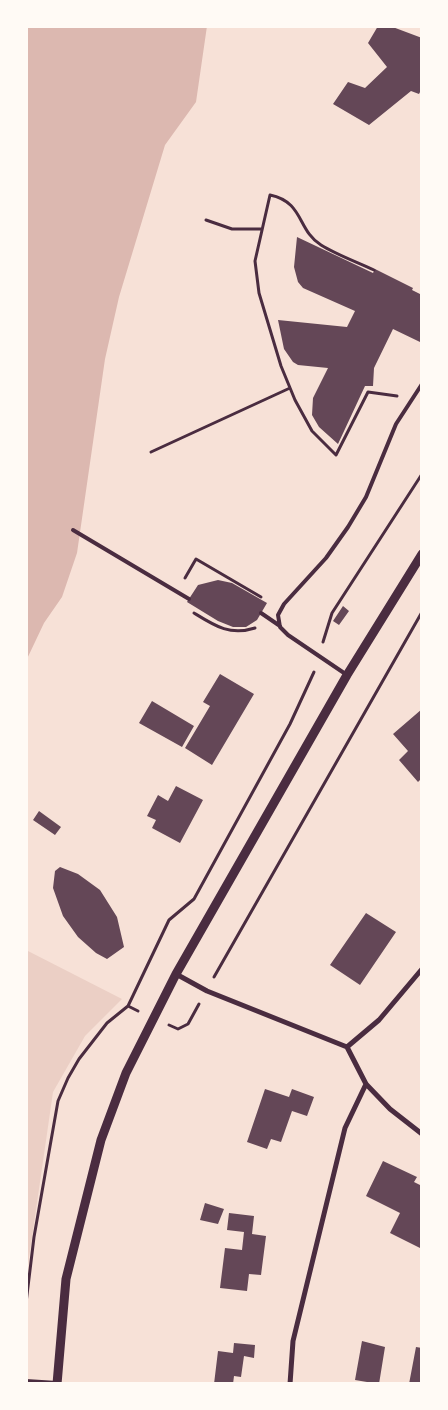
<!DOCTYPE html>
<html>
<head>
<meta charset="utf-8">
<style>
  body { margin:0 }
  #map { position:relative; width:448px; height:1410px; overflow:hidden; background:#f7e1d7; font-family:Figtree,sans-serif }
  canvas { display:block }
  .frame { position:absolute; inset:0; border:28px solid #fffaf5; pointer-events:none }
</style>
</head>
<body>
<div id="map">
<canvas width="448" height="1410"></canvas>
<div class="frame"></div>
</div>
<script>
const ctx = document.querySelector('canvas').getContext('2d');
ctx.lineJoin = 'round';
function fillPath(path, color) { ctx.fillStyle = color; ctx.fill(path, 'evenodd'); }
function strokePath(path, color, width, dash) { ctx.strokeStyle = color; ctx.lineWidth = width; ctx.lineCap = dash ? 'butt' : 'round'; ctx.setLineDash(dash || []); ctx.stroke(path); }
fillPath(new Path2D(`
  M 26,950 L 122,999 L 85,1036 L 53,1092 L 26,1279 Z`), '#ebcfc5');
fillPath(new Path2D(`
  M 26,26 L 207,26 L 196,102 L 165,145 L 119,297 L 105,359 L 77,553 L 62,597 L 44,623 L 26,661 Z`), '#dcb8b0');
fillPath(new Path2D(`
  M 378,26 L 390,26 L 422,38 L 422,88 L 419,94 L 411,91 L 369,125 L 333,104 L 348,82 L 365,88 L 387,67 L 368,43 Z
  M 297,237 L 373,273 L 375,269 L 413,288 L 412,290 L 422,295 L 422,337 L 420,342 L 393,329 L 374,368 L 373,386 L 365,386 L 338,444 L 319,427 L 312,415 L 313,398 L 328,368 L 298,365 L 293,362 L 284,349 L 278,320 L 347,327 L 355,311 L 303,288 L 298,282 L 294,267 Z
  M 218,580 L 232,583 L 267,603 L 257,620 L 246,627 L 233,627 L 218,621 L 187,602 L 198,585 Z
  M 343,606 L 349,611 L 339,625 L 333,621 Z
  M 220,674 L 254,694 L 212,765 L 185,748 L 210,706 L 203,702 Z
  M 152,701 L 194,726 L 182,747 L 139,723 Z
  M 422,709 L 422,778 L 418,782 L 399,760 L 408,751 L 393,734 Z
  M 176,786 L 203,800 L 180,843 L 152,828 L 156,820 L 147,816 L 158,795 L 168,801 Z
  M 39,811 L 61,827 L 55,835 L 33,820 Z
  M 60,867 L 78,874 L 100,890 L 117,917 L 124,947 L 107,959 L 96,953 L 78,937 L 63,916 L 53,888 L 55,871 Z
  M 366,913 L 396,932 L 360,985 L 330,965 Z
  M 265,1089 L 289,1097 L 292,1089 L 314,1097 L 307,1116 L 292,1111 L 281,1142 L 271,1139 L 267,1149 L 247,1142 Z
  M 383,1161 L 417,1177 L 414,1182 L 422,1186 L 422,1249 L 390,1233 L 400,1213 L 366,1196 Z
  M 205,1203 L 224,1209 L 218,1224 L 200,1220 Z
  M 229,1213 L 254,1216 L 252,1234 L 266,1236 L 261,1275 L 249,1274 L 247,1291 L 220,1288 L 225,1248 L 242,1250 L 244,1232 L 227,1230 Z
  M 362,1341 L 385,1347 L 379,1384 L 355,1380 Z
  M 234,1343 L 255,1345 L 254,1358 L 244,1356 L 241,1377 L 234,1376 L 233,1384 L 214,1384 L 218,1351 L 233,1353 Z
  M 416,1347 L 422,1348 L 422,1384 L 409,1384 Z`), '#644757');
strokePath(new Path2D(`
  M 206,220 L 232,229 L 262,229
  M 374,270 C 357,262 337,255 321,245 C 297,230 304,202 270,195 L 255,261 L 259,293 L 281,366 L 295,400 L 312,431 L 336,455 L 368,392 L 397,396
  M 151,452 L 290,388
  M 185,578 L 196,559 L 261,597
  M 194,613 C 215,626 230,636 255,628
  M 323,642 L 332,613 L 422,474
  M 214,977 L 422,612
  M 128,1006 L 138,1011
  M 169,1025 L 178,1029 L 188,1024 L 199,1004
  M 26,1303 L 34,1237 L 58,1101 L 68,1078 L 79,1059 L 107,1023 L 128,1006 L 169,920 L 194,899 L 290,724 L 314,672`), '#4a2c40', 3);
strokePath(new Path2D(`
  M 73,530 L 189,599
  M 261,613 L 280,626
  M 347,675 L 288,635 L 280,627 L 278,615 L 284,604 L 326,558 L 348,527 L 366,497 L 396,424 L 422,384
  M 26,1381 L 57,1383`), '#4a2c40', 4);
strokePath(new Path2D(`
  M 176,974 L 207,991 L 347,1047 L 366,1084 L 390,1109 L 422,1134
  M 347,1047 L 379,1020 L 422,969
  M 290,1384 L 293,1341 L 345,1128 L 366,1084`), '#4a2c40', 5);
strokePath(new Path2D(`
  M 57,1384 L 66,1279 L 101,1140 L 126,1073 L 176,974 L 347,675 L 422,554`), '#4a2c40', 9);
</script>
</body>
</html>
